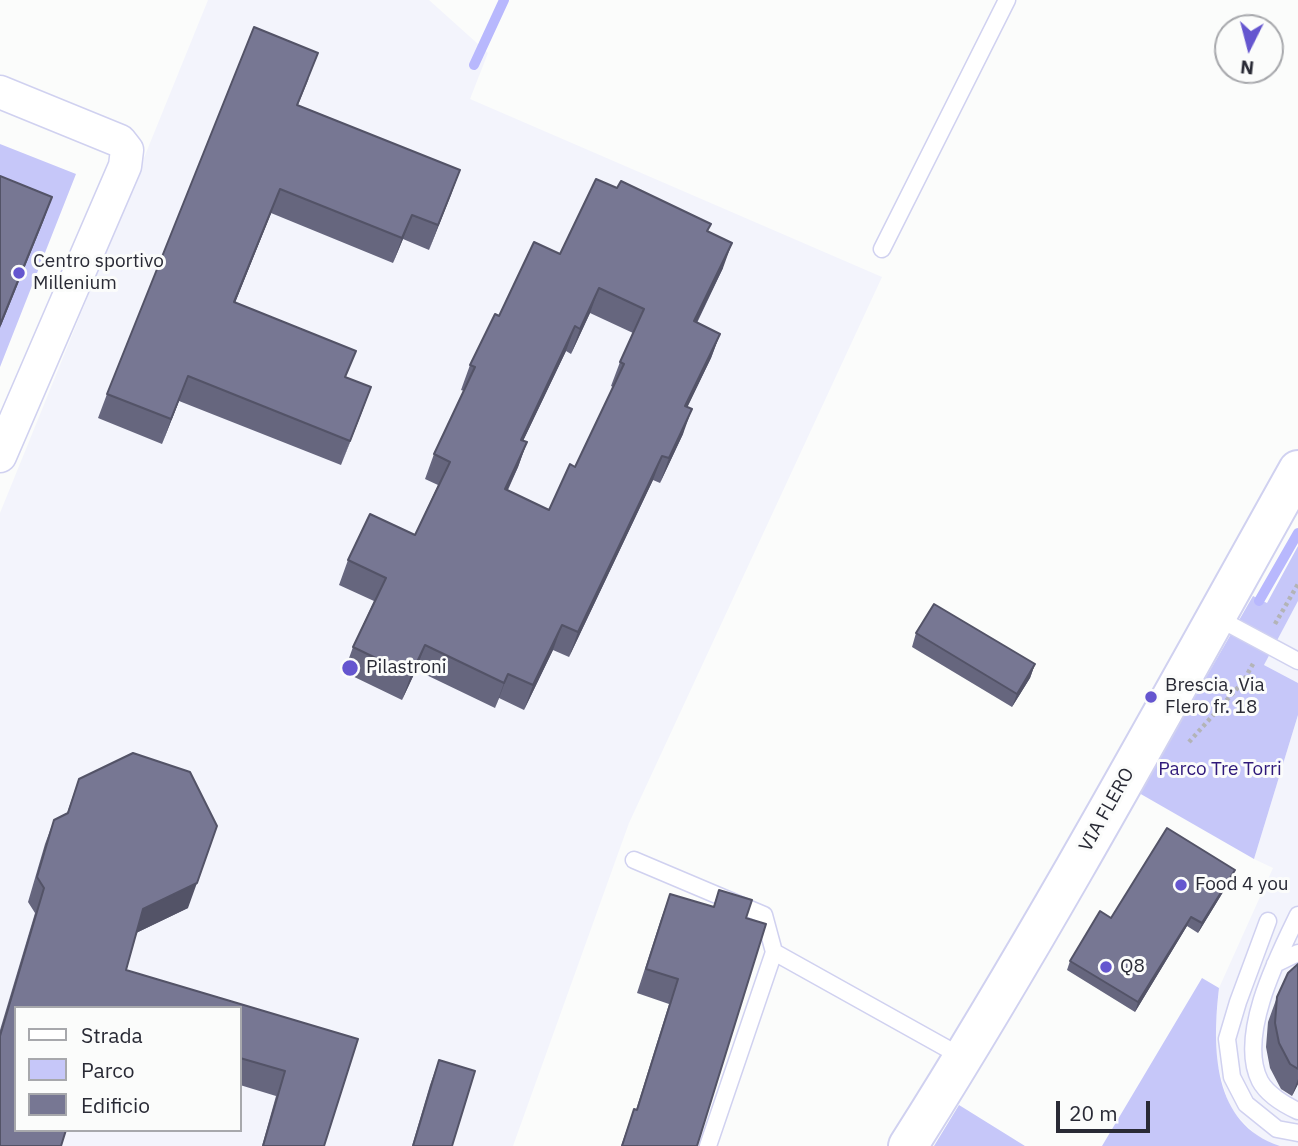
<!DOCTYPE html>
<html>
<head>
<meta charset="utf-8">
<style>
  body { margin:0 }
  #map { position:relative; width:1298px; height:1146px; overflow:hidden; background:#fbfcfb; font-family:"IBM Plex Sans",sans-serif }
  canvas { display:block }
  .legend { position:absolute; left:14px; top:1006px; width:228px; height:126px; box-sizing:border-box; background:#fbfcfb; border:2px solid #a7a8ac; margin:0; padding:9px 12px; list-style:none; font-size:21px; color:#292a35 }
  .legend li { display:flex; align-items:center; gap:14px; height:35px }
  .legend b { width:35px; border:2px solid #a7a8ac }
  .north { position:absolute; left:1214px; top:14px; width:70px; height:70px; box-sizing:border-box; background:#fbfcfb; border:2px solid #a7a8ac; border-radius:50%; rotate:186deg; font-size:19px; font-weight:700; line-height:28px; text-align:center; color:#292a35 }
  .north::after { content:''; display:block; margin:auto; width:24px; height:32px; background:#6556cf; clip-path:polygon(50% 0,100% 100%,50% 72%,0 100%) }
  .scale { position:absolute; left:1056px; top:1101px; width:94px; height:32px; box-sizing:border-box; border:4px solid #292a35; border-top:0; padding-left:9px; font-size:21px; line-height:24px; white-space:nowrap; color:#292a35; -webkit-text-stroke:5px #fbfcfb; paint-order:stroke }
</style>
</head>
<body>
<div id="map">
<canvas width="1298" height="1146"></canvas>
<ul class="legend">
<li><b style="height:9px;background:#fff"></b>Strada</li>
<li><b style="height:19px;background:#c6c7f9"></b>Parco</li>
<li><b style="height:19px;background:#777793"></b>Edificio</li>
</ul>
<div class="north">N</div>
<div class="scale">20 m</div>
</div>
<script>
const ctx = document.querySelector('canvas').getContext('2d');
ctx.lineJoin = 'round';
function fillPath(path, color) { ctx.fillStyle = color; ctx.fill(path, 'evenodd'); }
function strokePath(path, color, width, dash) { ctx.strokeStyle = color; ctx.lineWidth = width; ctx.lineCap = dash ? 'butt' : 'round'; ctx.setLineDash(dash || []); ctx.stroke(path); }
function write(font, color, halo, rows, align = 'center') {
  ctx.font = font + ' "IBM Plex Sans",sans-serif'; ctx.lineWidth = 6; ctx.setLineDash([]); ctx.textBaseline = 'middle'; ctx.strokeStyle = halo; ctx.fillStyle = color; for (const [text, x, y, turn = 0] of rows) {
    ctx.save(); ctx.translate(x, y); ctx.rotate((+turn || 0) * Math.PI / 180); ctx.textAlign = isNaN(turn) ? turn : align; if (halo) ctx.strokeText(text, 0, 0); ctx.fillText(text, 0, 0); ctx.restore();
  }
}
fillPath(new Path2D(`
  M 208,0 L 429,0 L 488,53 L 470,99 L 882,277 L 629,823 L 513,1146 L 0,1146 L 0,513 ZM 16,1008 L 240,1008 L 240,1130 L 16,1130 Z
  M 1298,601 L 1298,683 L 1264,665 Z
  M 1298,715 L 1298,1146 L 1280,1146 L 1261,1140 L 1230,1109 L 1216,1060 L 1216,1019 L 1219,988 L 1273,868 L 1254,859 Z`), '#f3f4fc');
fillPath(new Path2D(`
  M 0,144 L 76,174 L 0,367 Z
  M 1298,546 L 1298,601 L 1264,665 L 1298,683 L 1298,715 L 1254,859 L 1139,793 L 1253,596 L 1267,603 Z
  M 1202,978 L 1219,988 C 1212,1048 1212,1124 1280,1146 L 1102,1146 Z
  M 959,1105 L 1025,1146 L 934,1146 Z`), '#c6c7f9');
strokePath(new Path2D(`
  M 474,65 L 504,0
  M 1259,601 L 1298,533`), '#b8b8fd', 10);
const lane = new Path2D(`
  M 882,249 L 1007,0
  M 1216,617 L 1298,661
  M 634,860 L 764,915 L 774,952 L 964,1058
  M 1298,915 C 1278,956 1237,1036 1260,1081 C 1267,1094 1285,1105 1298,1111
  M 1268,921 L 1238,1002 L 1227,1039 L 1232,1077 L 1246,1104 L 1277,1129 L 1298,1133
  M 1275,964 L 1298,953
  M 708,1146 L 774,952`);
const street = new Path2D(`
  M 0,92 L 120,141 L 127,150 L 125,166 L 0,456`);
const secondary = new Path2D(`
  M 908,1146 C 1047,926 1171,697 1298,470`);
strokePath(lane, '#d0d1f0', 19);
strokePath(street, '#d0d1f0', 35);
strokePath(secondary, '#d0d1f0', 42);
strokePath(new Path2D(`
  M 1275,624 L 1298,584
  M 1189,742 L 1243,682 L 1254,662`), '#b3b4b7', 4.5, [3.5, 3.5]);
strokePath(lane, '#fff', 16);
strokePath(street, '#fff', 32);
strokePath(secondary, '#fff', 38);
fillPath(new Path2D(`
  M 309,78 L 298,105 L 460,170 L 429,250 L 403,239 L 393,263 L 271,213 L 235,303 L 346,377 L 371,387 L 341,465 L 179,401 L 162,444 L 98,418 L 107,394 Z
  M 708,231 L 723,268 L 697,323 L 720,334 L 711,358 L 687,407 L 683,434 L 660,483 L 653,480 L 569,657 L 553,650 L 524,710 L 499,698 L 495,708 L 416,670 L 402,700 L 344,672 L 353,647 L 374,601 L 339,585 L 348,560 L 415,535 L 438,485 L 425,479 L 434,454 L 464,391 L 461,390 L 470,365 L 499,316 L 560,254 ZM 590,313 L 633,333 L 620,362 L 611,386 L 613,387 L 575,467 L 549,510 L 508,490 L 518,467 L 527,442 L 523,441 L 566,351 L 571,354 Z
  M 916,633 L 1035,664 L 1030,678 L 1012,707 L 912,647 Z
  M 79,779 L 188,908 L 136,933 L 126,970 L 358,1039 L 324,1146 L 262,1146 L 276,1096 L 240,1085 L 240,1008 L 16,1008 L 0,1146 L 0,1030 L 35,913 L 28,902 L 45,844 L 54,820 L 67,813 Z
  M 1231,879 L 1198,933 L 1187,926 L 1135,1012 L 1067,970 L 1070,961 L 1111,918 Z
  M 719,890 L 746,918 L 697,1146 L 621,1146 L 634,1109 L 636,1110 L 669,1004 L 637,993 L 661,919 L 670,894 L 713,907 Z
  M 1298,964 L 1298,1084 L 1292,1096 L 1281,1089 L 1270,1068 L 1266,1047 L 1268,1022 L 1277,997 Z
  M 439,1060 L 452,1146 L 412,1146 L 430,1085 Z`), '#66667e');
fillPath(new Path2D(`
  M 460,170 L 451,195 L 429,250 L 438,225 Z
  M 280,189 L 271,213 L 225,327 L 234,302 Z
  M 52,197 L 43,222 L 0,328 L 0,325 Z
  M 412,215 L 403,239 L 393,263 L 402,238 Z
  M 732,243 L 723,268 L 685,346 L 694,321 Z
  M 599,288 L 590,313 L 571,354 L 580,329 Z
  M 575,326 L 566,351 L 512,464 L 521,440 Z
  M 720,334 L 711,358 L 676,431 L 685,406 Z
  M 188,376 L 179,401 L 162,444 L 171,419 Z
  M 371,387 L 362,412 L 341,465 L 350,441 Z
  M 692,409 L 683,434 L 660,483 L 669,458 Z
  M 527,442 L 518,467 L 496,514 L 505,489 Z
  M 662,456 L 653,480 L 569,657 L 578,632 Z
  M 562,625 L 553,650 L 524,710 L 533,685 Z
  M 425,645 L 416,670 L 402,700 L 411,675 Z
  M 1035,664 L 1030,678 L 1012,707 L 1017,694 Z
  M 508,674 L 499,698 L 495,708 L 504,683 Z
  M 1235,870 L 1231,879 L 1198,933 L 1202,923 Z
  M 197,883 L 188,908 L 134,934 L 143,909 Z
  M 1191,917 L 1187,926 L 1135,1012 L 1138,1002 Z
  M 1298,1079 L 1298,1084 L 1292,1096 Z`), '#535367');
const building = new Path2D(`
  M 254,27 L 318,53 L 297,105 L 460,170 L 438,225 L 412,215 L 402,238 L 280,189 L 234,302 L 356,351 L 345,377 L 371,387 L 350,441 L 188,376 L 171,419 L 107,394 Z
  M 0,176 L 52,197 L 0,325 Z
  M 596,179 L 617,188 L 621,181 L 711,224 L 707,231 L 732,243 L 694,321 L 720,334 L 685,406 L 692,409 L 669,458 L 662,456 L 578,632 L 562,625 L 533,685 L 508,674 L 504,683 L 425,645 L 411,675 L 353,647 L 386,578 L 348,560 L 370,514 L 415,535 L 450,462 L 434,454 L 475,367 L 470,365 L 495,314 L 499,316 L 534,242 L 560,254 ZM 599,288 L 644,309 L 620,362 L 624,364 L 575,467 L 570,464 L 549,510 L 505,489 L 527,442 L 521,440 L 575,326 L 580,329 Z
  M 934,604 L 1035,664 L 1017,694 L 916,633 Z
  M 133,753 L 190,772 L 217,826 L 197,883 L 143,909 L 126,970 L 358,1039 L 324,1146 L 263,1146 L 285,1071 L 240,1058 L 240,1008 L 16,1008 L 16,1130 L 66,1130 L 61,1146 L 0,1146 L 0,1036 L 44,888 L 37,877 L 54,820 L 68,813 L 79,779 Z
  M 1167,828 L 1235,870 L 1202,923 L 1191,917 L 1138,1002 L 1070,961 L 1100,911 L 1111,918 Z
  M 719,890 L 752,900 L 746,918 L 766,924 L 697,1146 L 622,1146 L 634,1109 L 637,1110 L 678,979 L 646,969 L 670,894 L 714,907 Z
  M 1298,964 L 1298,1069 L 1290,1064 L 1279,1043 L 1275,1023 L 1277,997 L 1288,973 Z
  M 439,1060 L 475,1071 L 452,1146 L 413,1146 Z`);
fillPath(building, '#777793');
strokePath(building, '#535367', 2);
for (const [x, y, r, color] of [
  [19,273,7,"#6556cf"],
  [350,668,9,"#6556cf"],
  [1151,697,7,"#6556cf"],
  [1181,885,7,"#6556cf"],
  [1106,967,7,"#6556cf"]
]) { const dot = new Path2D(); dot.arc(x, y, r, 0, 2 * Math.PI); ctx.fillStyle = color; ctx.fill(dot); strokePath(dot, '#fbfcfb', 2.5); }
write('19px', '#292a35', '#fbfcfb', [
  ["Centro sportivo",33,262],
  ["Millenium",33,284],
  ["Pilastroni",366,668],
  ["Brescia, Via",1165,686],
  ["Flero fr. 18",1165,708],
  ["Food 4 you",1195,885],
  ["Q8",1120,967]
], 'left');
write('19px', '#2f197a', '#fbfcfb', [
  ["Parco Tre Torri",1220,770]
]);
write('19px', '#292a35', '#fbfcfb', [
  ["VIA FLERO",1107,810,-61]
]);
</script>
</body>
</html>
